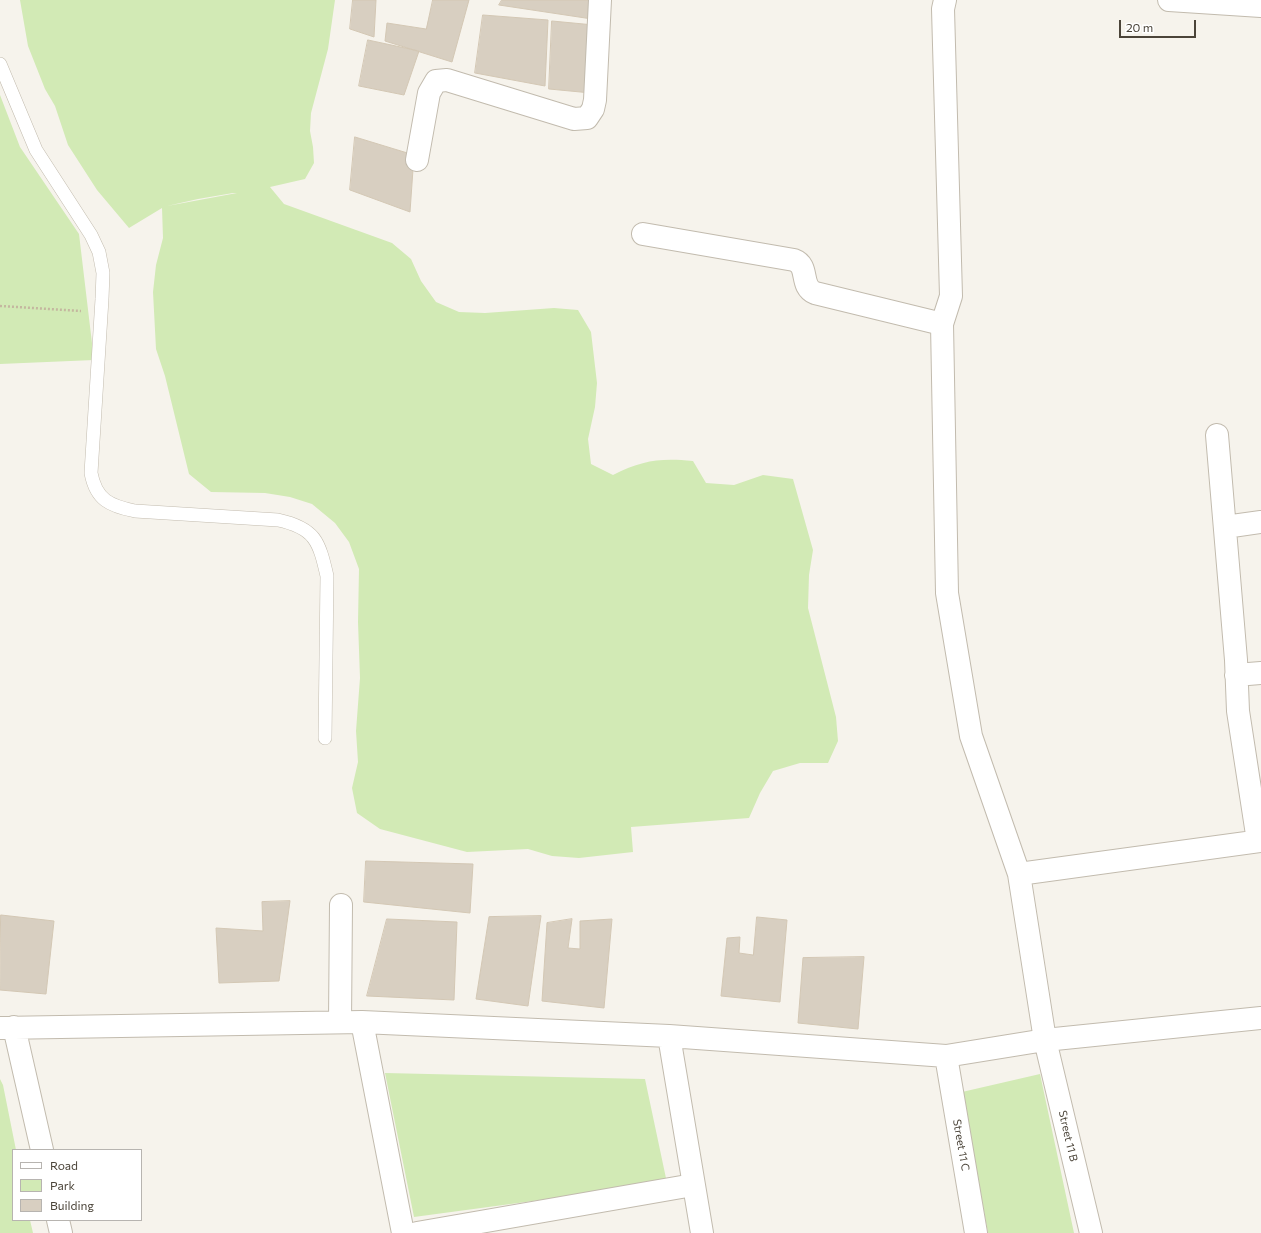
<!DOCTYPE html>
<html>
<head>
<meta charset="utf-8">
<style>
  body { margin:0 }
  #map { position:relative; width:1261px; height:1233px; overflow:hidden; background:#f6f3ec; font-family:Commissioner,sans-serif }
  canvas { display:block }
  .legend { position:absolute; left:12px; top:1149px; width:130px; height:72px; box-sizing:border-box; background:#fff; border:1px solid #b7b4b0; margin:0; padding:5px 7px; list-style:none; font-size:12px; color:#4b4439 }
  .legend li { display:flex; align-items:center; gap:8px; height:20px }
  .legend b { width:20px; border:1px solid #b7b4b0 }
  .scale { position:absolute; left:1119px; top:20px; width:77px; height:18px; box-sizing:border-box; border:2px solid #4b4439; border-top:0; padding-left:5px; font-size:12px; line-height:14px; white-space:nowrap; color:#4b4439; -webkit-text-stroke:3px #fff; paint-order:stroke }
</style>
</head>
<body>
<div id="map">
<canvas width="1261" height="1233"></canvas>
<ul class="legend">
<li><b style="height:5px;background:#fff"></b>Road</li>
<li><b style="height:11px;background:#d2eab5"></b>Park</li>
<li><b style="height:11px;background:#d8cfc1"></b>Building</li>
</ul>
<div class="scale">20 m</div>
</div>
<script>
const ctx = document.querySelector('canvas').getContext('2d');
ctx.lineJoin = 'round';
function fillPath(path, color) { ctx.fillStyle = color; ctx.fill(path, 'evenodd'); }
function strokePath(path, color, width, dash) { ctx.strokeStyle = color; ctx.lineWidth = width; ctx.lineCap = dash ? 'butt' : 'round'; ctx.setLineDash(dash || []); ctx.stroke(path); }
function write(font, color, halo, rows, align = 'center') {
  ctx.font = font + ' Commissioner,sans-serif'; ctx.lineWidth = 3.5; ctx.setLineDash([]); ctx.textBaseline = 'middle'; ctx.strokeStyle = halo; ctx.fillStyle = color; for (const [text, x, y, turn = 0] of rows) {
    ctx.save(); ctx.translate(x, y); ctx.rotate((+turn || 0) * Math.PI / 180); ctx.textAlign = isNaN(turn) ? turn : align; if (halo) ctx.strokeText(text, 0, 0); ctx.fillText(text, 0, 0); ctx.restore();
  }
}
fillPath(new Path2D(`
  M 20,0 L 335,0 L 328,49 L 311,113 L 310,131 L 313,147 L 314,163 L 305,179 L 270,187 L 284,204 L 392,243 L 411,259 L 421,281 L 436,302 L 459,312 L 485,313 L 554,308 L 578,310 L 591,332 L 597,383 L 595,407 L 588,439 L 591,464 L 613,475 C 643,460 660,458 693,461 L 706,483 L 734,485 L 763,475 L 793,479 L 813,550 L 809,575 L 808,608 L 836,717 L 838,741 L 828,763 L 800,763 L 773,771 L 760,793 L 749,818 L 631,827 L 633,852 L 579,858 L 552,856 L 528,849 L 467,852 L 380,829 L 357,813 L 352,788 L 358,762 L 356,731 L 360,678 L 358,622 L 359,569 L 349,542 L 335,523 L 312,504 L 290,497 L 265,493 L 211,492 L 189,474 L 165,376 L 156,349 L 153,292 L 156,265 L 163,238 L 162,208 L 129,228 L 97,190 L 68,145 L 55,106 L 45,89 L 28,46 ZM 233,193 L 237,193 L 167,206 L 198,199 Z
  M 0,95 L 20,147 L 79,234 L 94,360 L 0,364 Z
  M 385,1073 L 645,1079 L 667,1183 L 414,1217 Z
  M 1040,1074 L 1074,1233 L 988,1233 L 962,1092 Z
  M 0,1079 L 3,1085 L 16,1150 L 13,1150 L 13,1220 L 30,1220 L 33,1233 L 0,1233 Z`), '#d2eab5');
const building = new Path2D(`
  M 353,0 L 376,0 L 374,37 L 350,29 Z
  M 433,0 L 469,0 L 452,62 L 385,41 L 387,23 L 426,29 Z
  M 502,0 L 595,0 L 592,19 L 499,5 Z
  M 483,15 L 548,20 L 545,86 L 475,73 Z
  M 552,21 L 594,25 L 591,93 L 549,89 Z
  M 368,40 L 419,51 L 404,95 L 359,86 Z
  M 355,137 L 414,155 L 410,212 L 350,190 Z
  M 366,861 L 473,864 L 470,913 L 364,902 Z
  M 290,901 L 279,981 L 219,983 L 216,928 L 263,931 L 262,902 Z
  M 1,915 L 54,921 L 46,994 L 0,990 Z
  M 541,916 L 528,1006 L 476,999 L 489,917 Z
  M 757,917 L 787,920 L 780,1002 L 721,996 L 727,938 L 740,937 L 739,953 L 753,955 Z
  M 387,919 L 457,922 L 454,1000 L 367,996 Z
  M 572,919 L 568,948 L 580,949 L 580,921 L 612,919 L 604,1008 L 542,1001 L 547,923 Z
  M 864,957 L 858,1029 L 798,1023 L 803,958 Z`);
fillPath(building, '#d8cfc1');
strokePath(building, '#d3c7b4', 1);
const service = new Path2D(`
  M 0,64 L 36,150 L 91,235 L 99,252 L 103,273 L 102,299 L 91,473 C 96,500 110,506 135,511 L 278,520 C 315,528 319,541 327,576 L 325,738`);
const minor = new Path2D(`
  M 945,0 L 943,9 L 951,296 L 942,324 L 947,593 L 971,736 L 1019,874 L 1045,1040 L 1091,1233
  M 1169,0 L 1261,6
  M 417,160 L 429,93 L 436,81 L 447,80 L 574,119 L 587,118 L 593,109 L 595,100 L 600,0
  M 643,234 L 794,260 C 810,266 799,286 815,293 L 942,324
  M 1217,435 L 1236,660 L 1238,711 L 1258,841
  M 1225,527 L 1261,522
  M 1236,675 L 1261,673
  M 1019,874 L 1261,841
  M 340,1022 L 341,905
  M 362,1022 L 403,1233
  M 14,1027 L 42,1150
  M 0,1028 L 362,1022 L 669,1036 L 946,1056 L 1045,1040 L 1261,1018
  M 669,1036 L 702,1233
  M 946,1056 L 976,1233
  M 58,1220 L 61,1233
  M 417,1233 L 693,1185`);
strokePath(service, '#c2bbae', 14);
strokePath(minor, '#c2bbae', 24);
strokePath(new Path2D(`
  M 0,306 L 81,311`), '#c4b79f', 2.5, [2, 2]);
strokePath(service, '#fff', 13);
strokePath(minor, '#fff', 22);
write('11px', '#4b4439', '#fff', [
  ["Street 11 B",1068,1136,77],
  ["Street 11 C",961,1145,80]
]);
</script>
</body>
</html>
